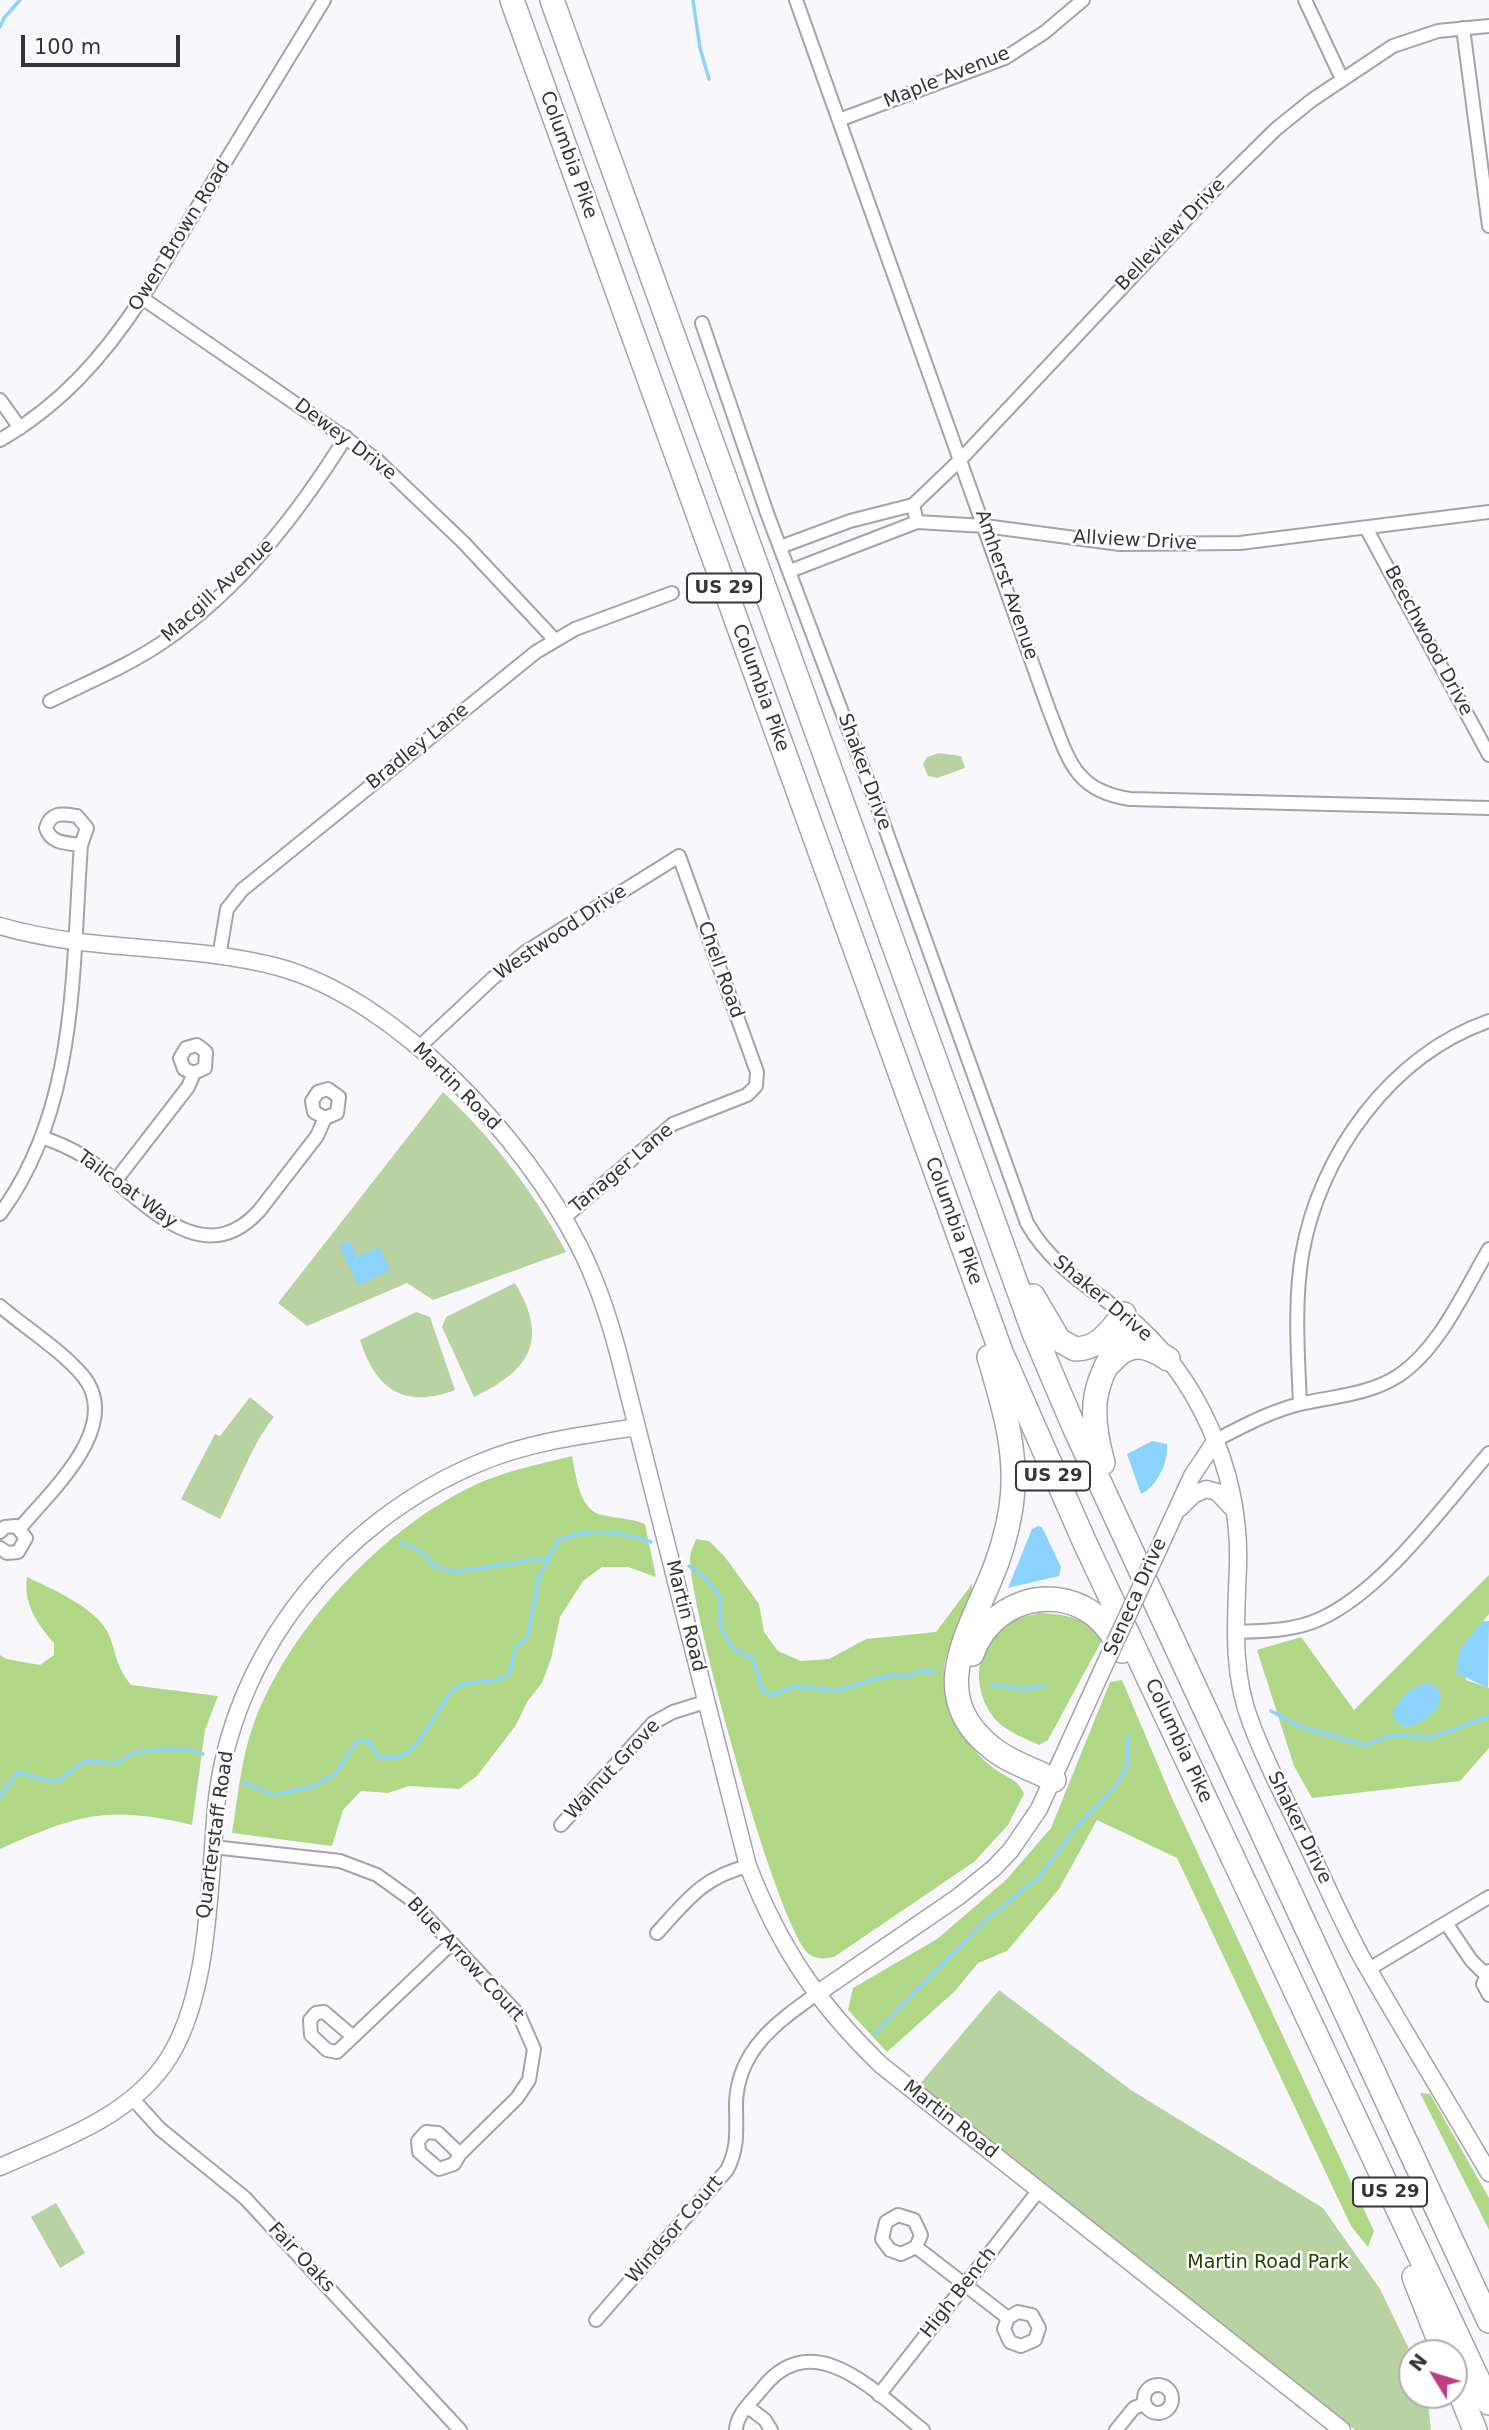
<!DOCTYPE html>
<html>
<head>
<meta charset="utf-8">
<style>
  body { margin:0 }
  #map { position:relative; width:1489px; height:2430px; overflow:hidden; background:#f8f8fc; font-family:"DejaVu Sans",sans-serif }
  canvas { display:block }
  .north { position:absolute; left:1398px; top:2339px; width:70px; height:70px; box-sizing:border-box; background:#fff; border:2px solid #aeaeaf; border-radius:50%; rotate:308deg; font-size:19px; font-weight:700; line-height:28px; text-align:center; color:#353537 }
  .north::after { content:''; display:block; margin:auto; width:24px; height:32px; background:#c13d81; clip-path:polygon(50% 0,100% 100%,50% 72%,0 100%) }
  .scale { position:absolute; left:21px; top:35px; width:159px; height:32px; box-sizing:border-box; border:4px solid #353537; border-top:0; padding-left:9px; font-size:21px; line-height:24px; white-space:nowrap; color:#353537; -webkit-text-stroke:5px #fff; paint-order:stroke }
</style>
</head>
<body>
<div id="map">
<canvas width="1489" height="2430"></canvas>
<div class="north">N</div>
<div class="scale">100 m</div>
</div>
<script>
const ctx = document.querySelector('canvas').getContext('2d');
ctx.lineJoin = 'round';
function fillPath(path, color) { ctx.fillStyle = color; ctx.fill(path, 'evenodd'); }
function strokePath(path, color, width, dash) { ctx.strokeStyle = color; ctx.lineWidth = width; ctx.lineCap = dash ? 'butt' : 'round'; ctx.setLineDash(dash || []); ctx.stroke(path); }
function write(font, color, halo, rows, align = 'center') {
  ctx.font = font + ' "DejaVu Sans",sans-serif'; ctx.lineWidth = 5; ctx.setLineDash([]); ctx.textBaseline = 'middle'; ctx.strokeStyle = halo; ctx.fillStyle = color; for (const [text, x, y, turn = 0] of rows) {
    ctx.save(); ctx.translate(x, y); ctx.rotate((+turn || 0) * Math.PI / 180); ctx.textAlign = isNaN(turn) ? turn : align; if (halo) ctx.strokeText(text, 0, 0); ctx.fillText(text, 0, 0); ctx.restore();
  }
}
fillPath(new Path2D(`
  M 939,753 L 961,756 L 965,768 L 937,778 L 928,776 L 923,764 L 927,757 Z
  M 443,1092 C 493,1139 534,1192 566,1252 L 433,1300 L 407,1283 L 307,1326 L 278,1303 Z
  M 515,1283 C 549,1340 531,1370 474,1397 L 442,1327 L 446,1317 Z
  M 416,1312 L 430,1317 L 455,1390 C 404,1409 376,1390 360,1340 Z
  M 250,1397 L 274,1417 C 253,1442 237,1487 220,1519 L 181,1499 L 215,1434 L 220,1436 Z
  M 999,1990 L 1131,2090 L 1323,2208 L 1380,2289 L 1412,2355 L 1412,2395 L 1427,2395 L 1431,2430 L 1355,2430 L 919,2085 Z
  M 56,2203 L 85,2253 L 60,2268 L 31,2217 Z`), '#b9d2a1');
fillPath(new Path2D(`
  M 572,1456 C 576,1474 578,1503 596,1513 C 603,1517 631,1518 645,1524 L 656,1577 L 628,1567 L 602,1567 L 583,1581 L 560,1617 L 551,1659 L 542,1683 L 527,1702 L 516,1725 L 477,1776 L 459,1789 L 409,1786 L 388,1793 L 361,1791 L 343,1810 L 332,1846 L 232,1833 C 238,1796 241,1758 254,1723 C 289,1628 383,1528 475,1485 C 505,1471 540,1464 572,1456 Z
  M 696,1539 L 709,1541 L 725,1557 L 759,1604 L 764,1632 L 778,1651 L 801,1661 L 829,1659 L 866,1639 L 936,1632 L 972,1584 C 972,1616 945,1640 944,1672 C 944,1711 968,1753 1001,1773 C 1012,1780 1018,1780 1024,1794 L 1008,1825 L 974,1862 L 834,1957 C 825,1959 817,1960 809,1954 C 778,1929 689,1606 690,1559 C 690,1552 694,1545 696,1539 Z
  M 1489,1575 L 1489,1614 L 1460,1649 L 1466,1680 L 1489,1688 L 1489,1748 L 1460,1781 L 1312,1798 L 1294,1766 L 1257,1650 L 1301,1637 L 1354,1710 Z
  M 27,1577 C 50,1588 94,1607 107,1631 C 118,1653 113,1662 131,1685 L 218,1696 L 205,1730 L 192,1825 C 107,1805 79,1814 0,1849 L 0,1655 L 6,1659 L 40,1665 L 54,1655 L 54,1643 C 37,1624 23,1603 27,1577 Z
  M 1039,1613 C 1062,1614 1090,1617 1102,1640 L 1048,1740 L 1039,1745 C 1026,1739 1011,1733 1000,1724 C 972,1699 971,1648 1003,1626 C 1013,1619 1027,1616 1039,1613 Z
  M 1122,1680 L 1172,1798 L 1374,2231 L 1368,2247 L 1351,2226 L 1177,1858 L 1097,1820 L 1059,1889 L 1007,1951 L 978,1963 L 955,1991 L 887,2052 L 848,2010 L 853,1988 L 937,1939 L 1006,1880 L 1051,1828 L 1110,1682 Z
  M 1420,2093 L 1430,2094 L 1489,2198 L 1489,2230 Z`), '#afd785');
fillPath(new Path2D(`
  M 350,1241 L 357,1257 L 379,1247 L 390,1270 L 358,1285 L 339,1245 Z
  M 1152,1441 L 1167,1444 C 1169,1461 1157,1487 1141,1494 L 1127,1454 Z
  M 1038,1526 L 1042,1527 L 1061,1567 L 1059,1576 L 1008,1588 L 1032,1529 Z
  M 1482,1621 L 1489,1621 L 1488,1688 L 1456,1673 L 1460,1649 Z
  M 1429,1683 L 1440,1690 L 1438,1708 C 1424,1720 1402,1741 1392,1712 C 1403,1697 1410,1685 1429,1683 Z`), '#8bd2fd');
strokePath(new Path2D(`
  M 693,0 L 700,48 L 709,79
  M 0,27 L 4,18 L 20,0
  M 401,1542 L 423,1553 L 434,1566 L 455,1572 L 546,1558
  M 689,1566 L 705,1577 L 720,1597 L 720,1626 L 732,1647 L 754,1660 L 762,1689 L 771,1695 L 796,1686 L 836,1691 L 885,1676 L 911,1676 L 920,1671 L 935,1672
  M 992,1685 L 1022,1689 L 1045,1686
  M 1271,1711 L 1296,1725 L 1364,1745 L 1394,1735 L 1430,1738 L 1489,1716
  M 244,1782 L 273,1795 L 314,1786 L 336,1773 L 358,1740 L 370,1742 L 377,1756 C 419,1770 431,1712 453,1690 C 468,1676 496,1688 510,1673 L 515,1648 L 528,1636 L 538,1579 L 558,1540 C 591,1528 618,1531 651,1542
  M 0,1797 L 17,1772 L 52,1781 L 59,1780 L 85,1761 L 116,1763 L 138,1751 L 159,1750 L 189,1750 L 203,1754
  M 874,2034 L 985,1921 L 1039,1877 L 1077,1826 L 1115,1787 L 1128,1765 L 1127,1737`), '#8bd2fd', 3.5);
const minor = new Path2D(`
  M 796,0 L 1049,710 C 1068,757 1073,791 1130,799 L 1489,808
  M 1305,0 L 1342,79
  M 1463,28 L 1489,226
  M 839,120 L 1005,58 L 1045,32 L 1083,0
  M 142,298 L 376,459 L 463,542 L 555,640
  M 702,323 L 767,513 L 875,800 L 1027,1223 C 1050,1264 1087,1286 1124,1314
  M 0,400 L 20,428
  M 0,440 C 61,405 104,356 142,298 L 324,0
  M 917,522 L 913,505 L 961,459 L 1209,195 L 1276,129 L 1312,100 L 1393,46 L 1438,31 L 1489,26
  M 1366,528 L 1489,755
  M 780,547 L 850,521 L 913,505
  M 790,571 L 917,522 L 985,526 L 1120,544 L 1240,543 L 1489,512
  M 50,701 C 88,682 128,666 163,642 C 241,588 297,515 346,437
  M 219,957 L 227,909 L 242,890 L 536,652 L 575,629 L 672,593
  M 418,1048 L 493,978 L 527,951 L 679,856 L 757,1072 L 756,1086 L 747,1095 L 673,1124 L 564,1218
  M 42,1137 C 58,1143 73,1149 86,1158 C 137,1192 199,1277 259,1211 L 317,1136 L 325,1118 L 337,1113 L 339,1097 L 328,1089 L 318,1092 L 312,1101 L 314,1112 L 325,1118
  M 116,1180 L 188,1087 L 194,1073 L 205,1068 L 206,1052 L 197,1045 L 186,1048 L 180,1058 L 184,1069 L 194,1073
  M 0,1214 C 78,1109 72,970 81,845 L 87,828 L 77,816 C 63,814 51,811 46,828 C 51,844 67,843 81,845
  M 0,1306 C 27,1329 61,1350 83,1376 C 124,1426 50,1492 20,1528
  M 1300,1404 C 1298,1355 1294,1304 1302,1255 C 1319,1155 1391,1055 1489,1021
  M 1216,1440 C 1243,1426 1271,1411 1300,1404 C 1334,1396 1368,1395 1398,1376 C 1440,1348 1464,1291 1489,1249
  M 0,1532 L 5,1527 L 16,1526 L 26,1538 L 18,1552 L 7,1553 L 0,1548
  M 1235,1632 C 1264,1631 1294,1631 1320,1619 C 1384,1590 1443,1506 1489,1453
  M 561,1825 L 653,1723 L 673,1712 L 705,1702
  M 213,1847 L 340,1861 L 377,1875 L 409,1898 L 519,2015 L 534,2049 L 529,2080 L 517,2098 L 460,2154 L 438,2133 L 426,2132 L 418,2141 L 419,2152 L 439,2169 L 454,2164 L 460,2154
  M 1446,1923 L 1471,1960 L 1485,1974
  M 657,1933 C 687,1900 703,1877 748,1866
  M 1369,1969 L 1489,1897
  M 1489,1971 L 1483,1984 L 1489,1995
  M 351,2035 L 324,2012 L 316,2013 L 310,2020 L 311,2035 L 327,2050 L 337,2052 L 452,1943
  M 132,2098 L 160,2129 L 245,2198 L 460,2430
  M 916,2247 L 901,2254 L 890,2250 L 882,2239 L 886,2222 L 898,2215 L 914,2220 L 921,2235 L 916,2247 L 1008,2318 L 1004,2329 L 1010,2342 L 1021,2346 L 1035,2340 L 1039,2328 L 1032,2315 L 1018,2312 L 1008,2318
  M 596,2320 L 727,2170 C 739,2147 736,2128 736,2103 C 738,2050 776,2023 815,1995
  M1144 2399a14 14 0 1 1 28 0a14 14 0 1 1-28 0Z
  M 879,2395 L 1039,2190
  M 748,2407 L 765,2420 L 771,2430
  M 736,2430 C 736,2415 752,2401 761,2390 C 813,2322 877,2394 923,2430
  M 1116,2430 L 1134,2408 L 1144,2404`);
const tertiary = new Path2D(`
  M 0,926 C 91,953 187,943 278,967 C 397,999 525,1139 579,1246 C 597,1281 609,1318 619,1356 L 748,1866 C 780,1948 818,2004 881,2065 L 1342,2430
  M 1124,1314 C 1198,1374 1241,1472 1238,1566 C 1236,1620 1231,1672 1251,1723 C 1265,1761 1284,1797 1302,1834 C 1322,1875 1340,1918 1362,1958 C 1403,2030 1447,2101 1489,2173
  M 1180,1508 L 1193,1495 L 1206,1489 L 1217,1492 L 1233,1509
  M 1159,1548 L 1192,1476 L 1216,1440
  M 815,1995 L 958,1897 L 994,1868 L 1011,1850 L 1039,1809 L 1105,1664
  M 0,2167 C 58,2141 125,2119 164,2065 C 210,2001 209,1886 216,1808 C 230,1655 339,1521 479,1463 C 528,1442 584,1435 637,1427`);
const motorway = new Path2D(`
  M 512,0 L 1001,1352 L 1085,1543 L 1489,2403
  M 552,0 L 1034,1333 L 1074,1427 L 1489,2321
  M 1033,1296 L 1059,1340 L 1075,1349 C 1099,1349 1110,1331 1124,1314
  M 989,1357 C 1004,1407 1019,1455 1011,1508 C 1007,1533 1000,1557 990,1580 C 965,1639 928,1698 992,1748 C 1009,1762 1034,1770 1054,1780
  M 1110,1363 C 1129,1341 1145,1344 1168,1359
  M 1103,1463 C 1085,1397 1097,1382 1128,1325
  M 972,1654 C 989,1604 1049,1583 1092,1613 C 1106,1623 1114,1637 1122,1651
  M 1414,2277 L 1444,2353
  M 1454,2378 L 1475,2430`);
strokePath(minor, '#a4a4a8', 16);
strokePath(tertiary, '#a4a4a8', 19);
strokePath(motorway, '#a4a4a8', 26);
strokePath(minor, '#fff', 12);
strokePath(tertiary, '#fff', 16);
strokePath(motorway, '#fff', 23);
const tertiaryBridge = new Path2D(`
  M 1105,1664 L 1159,1548`);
strokePath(tertiaryBridge, '#a4a4a8', 19, []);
strokePath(tertiaryBridge, '#fff', 16);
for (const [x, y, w] of [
  [724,588,74],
  [1053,1476,74],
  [1390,2192,74]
]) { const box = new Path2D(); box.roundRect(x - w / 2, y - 14.5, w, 29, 5); ctx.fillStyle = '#fff'; ctx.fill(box); strokePath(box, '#353537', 2); }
write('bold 18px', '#353537', null, [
  ["US 29",724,588],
  ["US 29",1053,1476],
  ["US 29",1390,2192]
]);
write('19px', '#353537', '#fff', [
  ["Maple Avenue",947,78,-22],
  ["Columbia Pike",568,155,70],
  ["Belleview Drive",1171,235,-46],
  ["Owen Brown Road",180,236,-58],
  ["Dewey Drive",345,440,37],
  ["Allview Drive",1135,541,3],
  ["Amherst Avenue",1006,585,71],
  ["Macgill Avenue",218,591,-42],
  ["Beechwood Drive",1428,641,62],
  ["Columbia Pike",760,688,70],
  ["Bradley Lane",418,747,-39],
  ["Shaker Drive",864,772,70],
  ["Westwood Drive",561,933,-34],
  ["Chell Road",720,970,70],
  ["Martin Road",456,1087,45],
  ["Tanager Lane",622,1169,-40],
  ["Tailcoat Way",127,1190,36],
  ["Columbia Pike",953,1221,70],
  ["Shaker Drive",1102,1299,40],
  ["Seneca Drive",1136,1597,-66],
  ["Martin Road",685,1616,76],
  ["Columbia Pike",1178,1741,65],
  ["Walnut Grove",613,1770,-47],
  ["Shaker Drive",1299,1828,64],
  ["Quarterstaff Road",216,1835,-82],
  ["Blue Arrow Court",465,1960,47],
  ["Martin Road",950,2120,38],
  ["Windsor Court",675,2230,-49],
  ["Fair Oaks",301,2258,47],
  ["High Bench",959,2293,-52]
]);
write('19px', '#273f02', '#fff', [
  ["Martin Road Park",1268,2263]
]);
</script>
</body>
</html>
